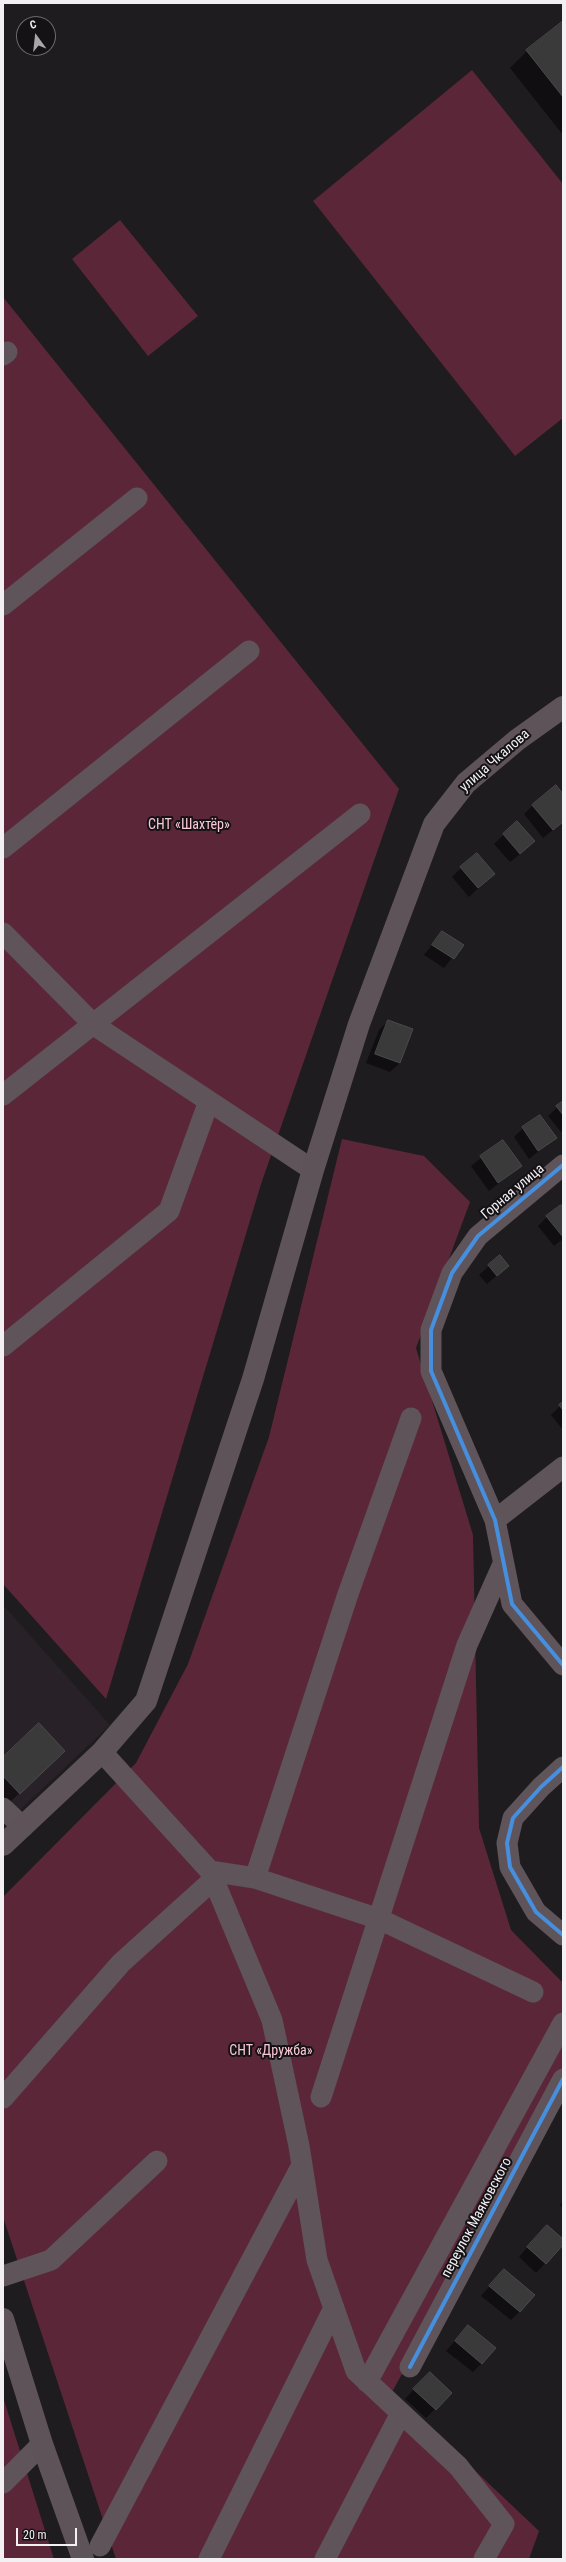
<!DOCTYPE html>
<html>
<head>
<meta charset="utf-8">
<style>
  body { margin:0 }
  #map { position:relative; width:566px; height:2562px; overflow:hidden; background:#1e1c1e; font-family:"Roboto Condensed",sans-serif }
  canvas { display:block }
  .frame { position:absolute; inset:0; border:4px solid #f2f0f3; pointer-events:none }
  .north { position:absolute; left:16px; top:16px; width:40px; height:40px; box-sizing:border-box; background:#151216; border:1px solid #6d6b6e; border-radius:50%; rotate:345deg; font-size:11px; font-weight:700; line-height:16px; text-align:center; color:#f2f0f3 }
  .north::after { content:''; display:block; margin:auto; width:14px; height:18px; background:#a8a6a8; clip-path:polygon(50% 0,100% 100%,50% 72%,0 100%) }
  .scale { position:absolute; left:16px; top:2528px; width:61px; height:18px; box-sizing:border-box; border:2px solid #f2f0f3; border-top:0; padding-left:5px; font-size:12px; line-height:14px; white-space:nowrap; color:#f2f0f3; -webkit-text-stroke:3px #151216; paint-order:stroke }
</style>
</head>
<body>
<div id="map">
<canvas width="566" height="2562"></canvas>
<div class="frame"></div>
<div class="north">С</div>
<div class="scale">20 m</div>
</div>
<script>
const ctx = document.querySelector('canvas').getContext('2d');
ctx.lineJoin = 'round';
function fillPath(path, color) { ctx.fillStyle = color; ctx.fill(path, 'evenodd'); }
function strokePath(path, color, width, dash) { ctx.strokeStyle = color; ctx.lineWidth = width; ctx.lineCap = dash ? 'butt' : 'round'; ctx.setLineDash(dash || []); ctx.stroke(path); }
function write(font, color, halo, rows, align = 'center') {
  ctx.font = font + ' "Roboto Condensed",sans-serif'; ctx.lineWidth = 4; ctx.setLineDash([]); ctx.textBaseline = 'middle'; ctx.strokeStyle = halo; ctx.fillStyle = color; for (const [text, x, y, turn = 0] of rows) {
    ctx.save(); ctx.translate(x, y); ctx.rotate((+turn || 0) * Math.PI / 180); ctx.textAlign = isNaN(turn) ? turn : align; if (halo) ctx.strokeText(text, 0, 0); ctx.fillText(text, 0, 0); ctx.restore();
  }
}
fillPath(new Path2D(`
  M 3,1605 L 110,1725 L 3,1826 Z`), '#282128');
fillPath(new Path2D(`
  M 472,70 L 563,184 L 563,418 L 515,456 L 313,201 Z
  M 120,220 L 198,316 L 148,356 L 72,259 Z
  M 3,297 L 399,789 L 261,1184 L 106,1699 L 3,1584 Z
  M 342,1139 L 424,1156 L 470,1202 L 416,1348 L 473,1535 L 479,1828 L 511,1930 L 563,1983 L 563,2082 L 392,2392 L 539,2531 L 529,2559 L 116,2559 L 3,2217 L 3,1897 L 136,1763 L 188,1664 L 269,1437 Z
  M 3,2397 L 54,2559 L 3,2559 Z`), '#5b2738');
fillPath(new Path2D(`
  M 563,25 L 563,135 L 510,68 L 527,51 Z
  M 563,795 L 563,822 L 543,838 L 524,814 L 533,805 Z
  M 517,822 L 525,850 L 510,862 L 494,844 Z
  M 461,868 L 493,874 L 469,897 L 452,877 Z
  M 442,932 L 462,945 L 444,968 L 424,955 Z
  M 388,1021 L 400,1063 L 390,1072 L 366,1063 L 379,1030 Z
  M 563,1102 L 563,1130 L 561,1132 L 548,1116 Z
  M 523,1128 L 555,1138 L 529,1159 L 514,1137 Z
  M 503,1141 L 521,1166 L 489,1191 L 471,1166 Z
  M 563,1209 L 563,1239 L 554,1246 L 538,1226 L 547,1217 Z
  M 489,1266 L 507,1266 L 487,1284 L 479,1275 Z
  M 563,1403 L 563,1430 L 551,1415 Z
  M 3,1758 L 50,1764 L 6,1806 L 3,1804 Z
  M 563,2201 L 563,2208 L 560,2205 Z
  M 538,2235 L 563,2241 L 563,2244 L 536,2273 L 519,2257 Z
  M 495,2280 L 520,2311 L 511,2320 L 481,2296 Z
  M 468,2326 L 482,2363 L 473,2372 L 446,2351 Z
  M 421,2382 L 435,2409 L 426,2418 L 405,2399 Z`), '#0007');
const building = new Path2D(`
  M 562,22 L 563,23 L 563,97 L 526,50 Z
  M 556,785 L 563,794 L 563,822 L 553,830 L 532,805 Z
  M 517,821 L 535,841 L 520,854 L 503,834 Z
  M 477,853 L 495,874 L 478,888 L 460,867 Z
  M 442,931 L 464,945 L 454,959 L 432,945 Z
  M 388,1020 L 413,1029 L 400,1063 L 375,1054 Z
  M 563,1101 L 563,1115 L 556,1106 Z
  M 540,1115 L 557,1138 L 538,1151 L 522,1127 Z
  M 503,1140 L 522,1166 L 498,1183 L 480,1156 Z
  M 561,1205 L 563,1208 L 563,1237 L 546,1216 Z
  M 500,1255 L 509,1266 L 497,1276 L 488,1265 Z
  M 563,1402 L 563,1410 L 559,1405 Z
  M 39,1723 L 65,1751 L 20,1794 L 3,1776 L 3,1757 Z
  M 547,2225 L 563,2239 L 563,2245 L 546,2264 L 527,2247 Z
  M 504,2269 L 535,2295 L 520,2312 L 489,2286 Z
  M 468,2325 L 496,2348 L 482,2364 L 455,2341 Z
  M 430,2372 L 452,2393 L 436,2410 L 413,2389 Z`);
fillPath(building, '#3b3a3b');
strokePath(building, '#4a494b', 1);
strokePath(new Path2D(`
  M 3,355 L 7,352
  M 3,605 L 137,498
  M 3,848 L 249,651
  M 3,933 L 94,1025 L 313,1170
  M 3,1095 L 360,814
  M 563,1165 L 478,1236 L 452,1273 L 431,1330 L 431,1371 L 495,1520 L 512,1604 L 563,1665
  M 3,1346 L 169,1211 L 209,1101
  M 495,1520 L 563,1467
  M 102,1752 L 210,1871 L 272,2020 L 299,2146 L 317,2260 L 356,2371 L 458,2466 L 504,2524 L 484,2559
  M 563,1767 L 541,1787 L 513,1818 L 507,1843 L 510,1867 L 536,1912 L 563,1935
  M 3,1808 L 23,1827
  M 210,1871 L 255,1878 L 379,1919 L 533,1992
  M 255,1878 L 348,1594 L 411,1418
  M 321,2097 L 467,1645 L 503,1564
  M 3,2098 L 121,1963 L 213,1880
  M 3,2276 L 51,2260 L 157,2161
  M 410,2367 L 563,2079
  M 367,2382 L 563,2023
  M 3,2483 L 42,2444
  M 100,2546 L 302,2165
  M 209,2559 L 334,2308
  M 325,2559 L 401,2413`), '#5e545a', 21);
strokePath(new Path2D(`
  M 3,1845 L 102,1752 L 146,1701 L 253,1379 L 313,1170 L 359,1024 L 434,824 L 466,783 L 517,740 L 563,707
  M 3,2319 L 42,2444 L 83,2559`), '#5f535a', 22);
strokePath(new Path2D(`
  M 563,1165 L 478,1236 L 452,1273 L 431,1330 L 431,1371 L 495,1520 L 512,1604 L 563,1665
  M 563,1767 L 541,1787 L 513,1818 L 507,1843 L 510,1867 L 536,1912 L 563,1935
  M 410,2367 L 563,2079`), '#468fdf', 4);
write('14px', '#f2f0f3', '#151216', [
  ["улица Чкалова",495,761,-41],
  ["Горная улица",513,1192,-40],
  ["переулок Маяковского",477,2218,-62]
]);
write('14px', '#fbc8d5', '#151216', [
  ["СНТ «Шахтёр»",189,825],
  ["СНТ «Дружба»",271,2051]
]);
</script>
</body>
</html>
